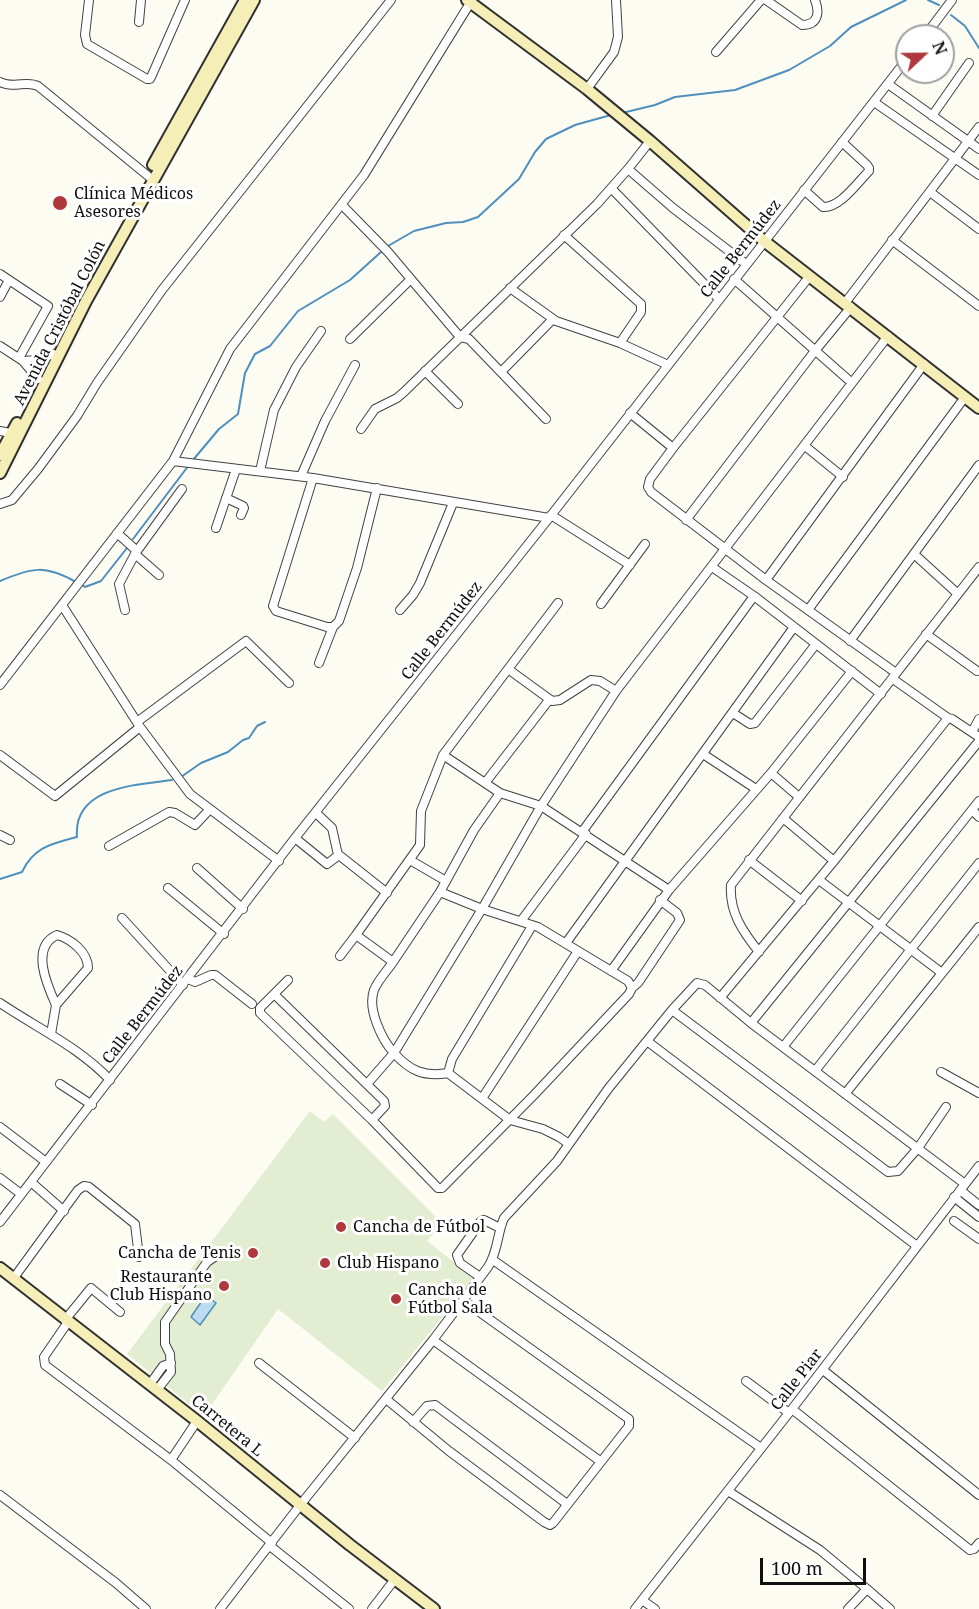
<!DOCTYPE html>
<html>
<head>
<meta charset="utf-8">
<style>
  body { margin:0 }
  #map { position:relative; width:979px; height:1609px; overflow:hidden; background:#fdfcf3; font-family:"Noto Serif",serif }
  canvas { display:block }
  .north { position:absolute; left:895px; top:24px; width:60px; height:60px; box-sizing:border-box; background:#fff; border:2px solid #9f9f9f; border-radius:50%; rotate:68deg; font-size:16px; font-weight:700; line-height:24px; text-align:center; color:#0f0f0f }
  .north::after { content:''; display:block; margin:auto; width:21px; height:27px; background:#af383c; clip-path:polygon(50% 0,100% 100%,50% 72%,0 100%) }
  .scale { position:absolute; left:760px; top:1558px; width:106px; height:27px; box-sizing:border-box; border:3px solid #0f0f0f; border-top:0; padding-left:8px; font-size:18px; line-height:21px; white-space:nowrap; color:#0f0f0f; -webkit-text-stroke:4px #fff; paint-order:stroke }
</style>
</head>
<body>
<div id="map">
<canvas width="979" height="1609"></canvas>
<div class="north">N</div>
<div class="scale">100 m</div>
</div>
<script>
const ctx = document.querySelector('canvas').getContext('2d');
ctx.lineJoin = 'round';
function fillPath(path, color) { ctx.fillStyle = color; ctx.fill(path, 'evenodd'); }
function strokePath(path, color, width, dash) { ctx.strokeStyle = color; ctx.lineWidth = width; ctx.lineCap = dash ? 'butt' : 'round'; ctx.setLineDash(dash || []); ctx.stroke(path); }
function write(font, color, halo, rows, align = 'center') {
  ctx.font = font + ' "Noto Serif",serif'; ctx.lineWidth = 6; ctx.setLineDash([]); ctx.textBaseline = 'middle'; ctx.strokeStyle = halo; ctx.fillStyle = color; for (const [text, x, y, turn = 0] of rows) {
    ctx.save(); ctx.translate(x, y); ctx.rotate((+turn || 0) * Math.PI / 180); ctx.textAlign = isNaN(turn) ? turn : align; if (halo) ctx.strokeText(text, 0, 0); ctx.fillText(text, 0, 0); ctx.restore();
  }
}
fillPath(new Path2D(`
  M 310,1111 L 324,1122 L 333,1114 L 442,1223 L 427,1241 L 474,1278 L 382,1391 L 278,1309 L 204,1416 L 127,1354 Z`), '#e3edd1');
const water = new Path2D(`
  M 206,1295 L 216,1303 L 200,1325 L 191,1317 Z`);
fillPath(water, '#bedcef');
strokePath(water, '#4e8fbd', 1.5);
strokePath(new Path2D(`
  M 928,0 L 939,5
  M 951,15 L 965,26 L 979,48
  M 622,113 L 655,105 L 675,97 L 735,90 L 789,70 L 830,46 L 851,27 L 906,0
  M 388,246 L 414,231 L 446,223 L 463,222 L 478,217 L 519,179 L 535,152 L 546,139 L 575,125 L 611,115
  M 193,460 L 219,429 L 238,414 L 245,373 L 255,354 L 270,346 L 298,311 L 350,280 L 381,252
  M 133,539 L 189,465
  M 0,581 C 33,567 45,565 76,582
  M 82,585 L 85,587 L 101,581 L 127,548
  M 181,777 L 201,763 L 228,752 L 243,740 L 249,738 L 257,726 L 265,722
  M 0,879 L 22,872 C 34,847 51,844 77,837 C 73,787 135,785 172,780`), '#4e8fbd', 2);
const street = new Path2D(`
  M 89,0 L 85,35 L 87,44 L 147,79 L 150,79 L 152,75 L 185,0
  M 766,0 L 802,25 C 818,25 820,13 815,0
  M 139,22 L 141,0
  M 925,36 L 952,0
  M 716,52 L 761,0
  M 0,82 C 15,89 26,80 38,86 L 153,180
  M 888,84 L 979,149
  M 587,89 L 614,52 L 618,37 L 616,0
  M 874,102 L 979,175
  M 932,116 L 969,63
  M 628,169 L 673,208 L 746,264
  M 611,188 L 719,299
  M 804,190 L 823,207 C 840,208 857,183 869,171 L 869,168 L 867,165 L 842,142
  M 930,192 L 979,229
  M 342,205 L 388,252 L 460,337 L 469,339 L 546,419
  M 564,235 L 641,304 L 641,312 L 620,343
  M 892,240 L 979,306
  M 0,274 L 48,306 L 19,358
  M 809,277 L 673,448 L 650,479 L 648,487 L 651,492 L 766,580 L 896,673
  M 734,279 L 852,383
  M 510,288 L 556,321 L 620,343 L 668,365
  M 0,297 L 9,280
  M 845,303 L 979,127
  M 350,339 L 411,279
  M 0,346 L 23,361 L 38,379
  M 23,361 L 38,360 L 53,354
  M 425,371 L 458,404
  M 501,372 L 553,319
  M 630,413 L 673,448
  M 361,429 L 375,409 L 397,398 L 404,392 L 597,204 L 628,169 L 650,141
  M 0,431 L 16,434
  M 805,446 L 843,477
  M 173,461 L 313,478 L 549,518
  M 260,471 L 274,410 L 296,367 L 321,331
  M 301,476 L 325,421 L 355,365
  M 313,478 L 273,606 L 276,611 L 327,627 L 333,627 L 339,621 L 357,568 L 377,488
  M 226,498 L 243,506 L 244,508 L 241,515
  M 0,504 L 12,500 L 38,469 L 77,416 L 97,383 L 162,290 L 391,0
  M 551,515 L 630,565
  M 686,520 L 814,352 L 851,307
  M 216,528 L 236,469
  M 117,533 L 137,551 L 182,489
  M 137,551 L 135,554 L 159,575
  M 914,554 L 958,594
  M 712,567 L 754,596 L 881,694
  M 766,580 L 924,364
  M 601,604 L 645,544
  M 62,605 L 140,727 L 190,794 L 279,861
  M 125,610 L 119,584 L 135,554
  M 400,610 L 413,595 L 420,583 L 453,503
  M 808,610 L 965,397
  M 926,634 L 977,671
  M 850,641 L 979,465
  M 319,663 L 333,627
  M 508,669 L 552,701 L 560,700 L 591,680 L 600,681 L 616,691
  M 893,679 L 948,718 L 952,719 L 979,737
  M 0,685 L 173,461 L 230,349 L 364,175 L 472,0
  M 733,713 L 750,724 L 755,723 L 816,644
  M 137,722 L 246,641 L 289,683
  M 972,732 L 979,719
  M 703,754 L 756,789
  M 0,755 L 55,796 L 140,727
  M 443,755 L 500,793 L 541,806 L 669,890
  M 771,773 L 799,797
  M 485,783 L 549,700
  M 972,810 L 979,817
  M 316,813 L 332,828 L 338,855
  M 783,818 L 834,861
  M 582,832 L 754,596
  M 0,835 L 10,840
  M 295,838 L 327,864 L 339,855 L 387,893
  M 109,846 L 169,812 L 175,813 L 195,825 L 210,809
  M 410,860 L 446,881
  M 749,860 L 802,901
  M 197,868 L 243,909
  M 819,880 L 942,973
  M 168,888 L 224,934
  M 122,918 L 183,985
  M 521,921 L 586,834
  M 566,943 L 794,627
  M 759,952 C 743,932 729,912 731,885 L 979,567
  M 340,956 L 356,935
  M 393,962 L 440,892 L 474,830 L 500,793
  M 611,971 L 669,890 L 771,773 L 852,671
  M 188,979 L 195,982 L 211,975 L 215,975 L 252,1004
  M 288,980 L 260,1008 L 260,1013 L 372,1120 L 438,1188 L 442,1188 L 534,1095 L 629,994 L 632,988 L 628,981 L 538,927 L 482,909 L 440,892
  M 632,988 L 638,983 L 680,920 L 677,913 L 660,900
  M 274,994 L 384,1101 L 385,1106 L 372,1120
  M 720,998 L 834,861 L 948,718
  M 0,1003 C 37,1028 79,1047 110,1080
  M 672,1010 L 888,1172 L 898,1171 L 918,1148 L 946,1107
  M 751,1023 L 979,741
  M 51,1034 L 56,1005 L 88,968 C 88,952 71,939 57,935 C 30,947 47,985 56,1005
  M 647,1041 L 917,1246
  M 783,1047 L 979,801
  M 815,1071 L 979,863
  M 941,1072 L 979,1093
  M 448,1073 L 452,1059 L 532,926
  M 60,1084 L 92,1105
  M 367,1084 L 394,1053 C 382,1040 367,1009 374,990 C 378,980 387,971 393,962 L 356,935 L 420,845 L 421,811 L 443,755 L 558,603
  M 845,1094 L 979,927
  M 483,1097 L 578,951
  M 0,1127 L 46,1162
  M 569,1144 L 559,1137 L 543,1129 L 510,1120 L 448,1073 C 424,1077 410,1071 394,1053 L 482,909 L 541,806 L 616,691 L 888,336
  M 0,1178 L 21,1194
  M 31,1182 L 64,1211
  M 960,1190 L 979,1205
  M 954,1197 L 979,1217
  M 954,1221 L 979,1239
  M 0,1222 L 295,838 L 549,518 L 907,59
  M 493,1260 L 761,1448
  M 480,1277 L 460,1263 L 457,1255 L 481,1221 L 484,1220 L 500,1228
  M 13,1279 L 78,1190 L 84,1186 L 89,1187 L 135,1224 L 139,1257
  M 65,1320 L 91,1288 L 120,1312
  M 68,1322 L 44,1357 L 45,1365 L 171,1460 L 272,1543
  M 433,1340 L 600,1461
  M 259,1363 L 355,1438
  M 823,1370 L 979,1495
  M 746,1381 L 789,1413
  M 150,1384 L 163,1366 L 171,1363
  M 157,1390 L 171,1372 L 170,1354 L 165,1344 L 165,1322 L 207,1262 L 219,1254
  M 386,1399 L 449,1451 L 544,1522 L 550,1525 L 553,1523 L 629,1426 L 629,1419 L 464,1301
  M 792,1409 L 970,1550 L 974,1549 L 979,1543
  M 413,1422 L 427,1406 L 435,1405 L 567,1504
  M 171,1460 L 197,1421
  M 728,1491 L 820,1550 L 867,1589 L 848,1609
  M 0,1495 L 116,1583 L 146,1609
  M 270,1546 L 349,1609
  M 867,1589 L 890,1609
  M 642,1600 L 655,1609
  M 220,1609 L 301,1504 L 433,1340 L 488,1267 C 498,1252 497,1234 504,1218 L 557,1161 L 608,1089 L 672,1010 L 697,983 L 705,985 L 751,1023 L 965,1184
  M 372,1609 L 395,1579
  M 635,1609 L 792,1409 L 979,1166`);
const secondary = new Path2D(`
  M 467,0 L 587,89 L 650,141 L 764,241 L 979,408
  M 153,165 L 245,0
  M 0,455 L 17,423
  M 0,473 L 86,301 L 254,0
  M 0,1268 L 197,1421 L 350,1545 L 434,1609`);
strokePath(street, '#424242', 10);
strokePath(secondary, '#313131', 14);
strokePath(street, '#fff', 8);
strokePath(secondary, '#f5efb7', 10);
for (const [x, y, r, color] of [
  [60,203,8,"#af383c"],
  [341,1227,6,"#af383c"],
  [253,1253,6,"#af383c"],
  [325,1263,6,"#af383c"],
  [224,1286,6,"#af383c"],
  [396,1299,6,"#af383c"]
]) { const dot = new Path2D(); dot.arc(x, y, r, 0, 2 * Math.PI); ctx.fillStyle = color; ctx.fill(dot); strokePath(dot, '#fff', 2); }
write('16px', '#0f0f0f', '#fff', [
  ["Clínica Médicos",74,194],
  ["Asesores",74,212],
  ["Cancha de Fútbol",353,1227],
  ["Cancha de Tenis",241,1253,"right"],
  ["Club Hispano",337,1263],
  ["Restaurante",212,1277,"right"],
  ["Club Hispano",212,1295,"right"],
  ["Cancha de",408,1290],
  ["Fútbol Sala",408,1308]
], 'left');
write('16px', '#0f0f0f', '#fff', [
  ["Calle Bermúdez",741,249,-52],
  ["Avenida Cristóbal Colón",60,323,-63],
  ["Calle Bermúdez",442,631,-52],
  ["Calle Bermúdez",143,1015,-52],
  ["Calle Piar",797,1380,-52],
  ["Carretera L",227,1426,39]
]);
</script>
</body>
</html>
